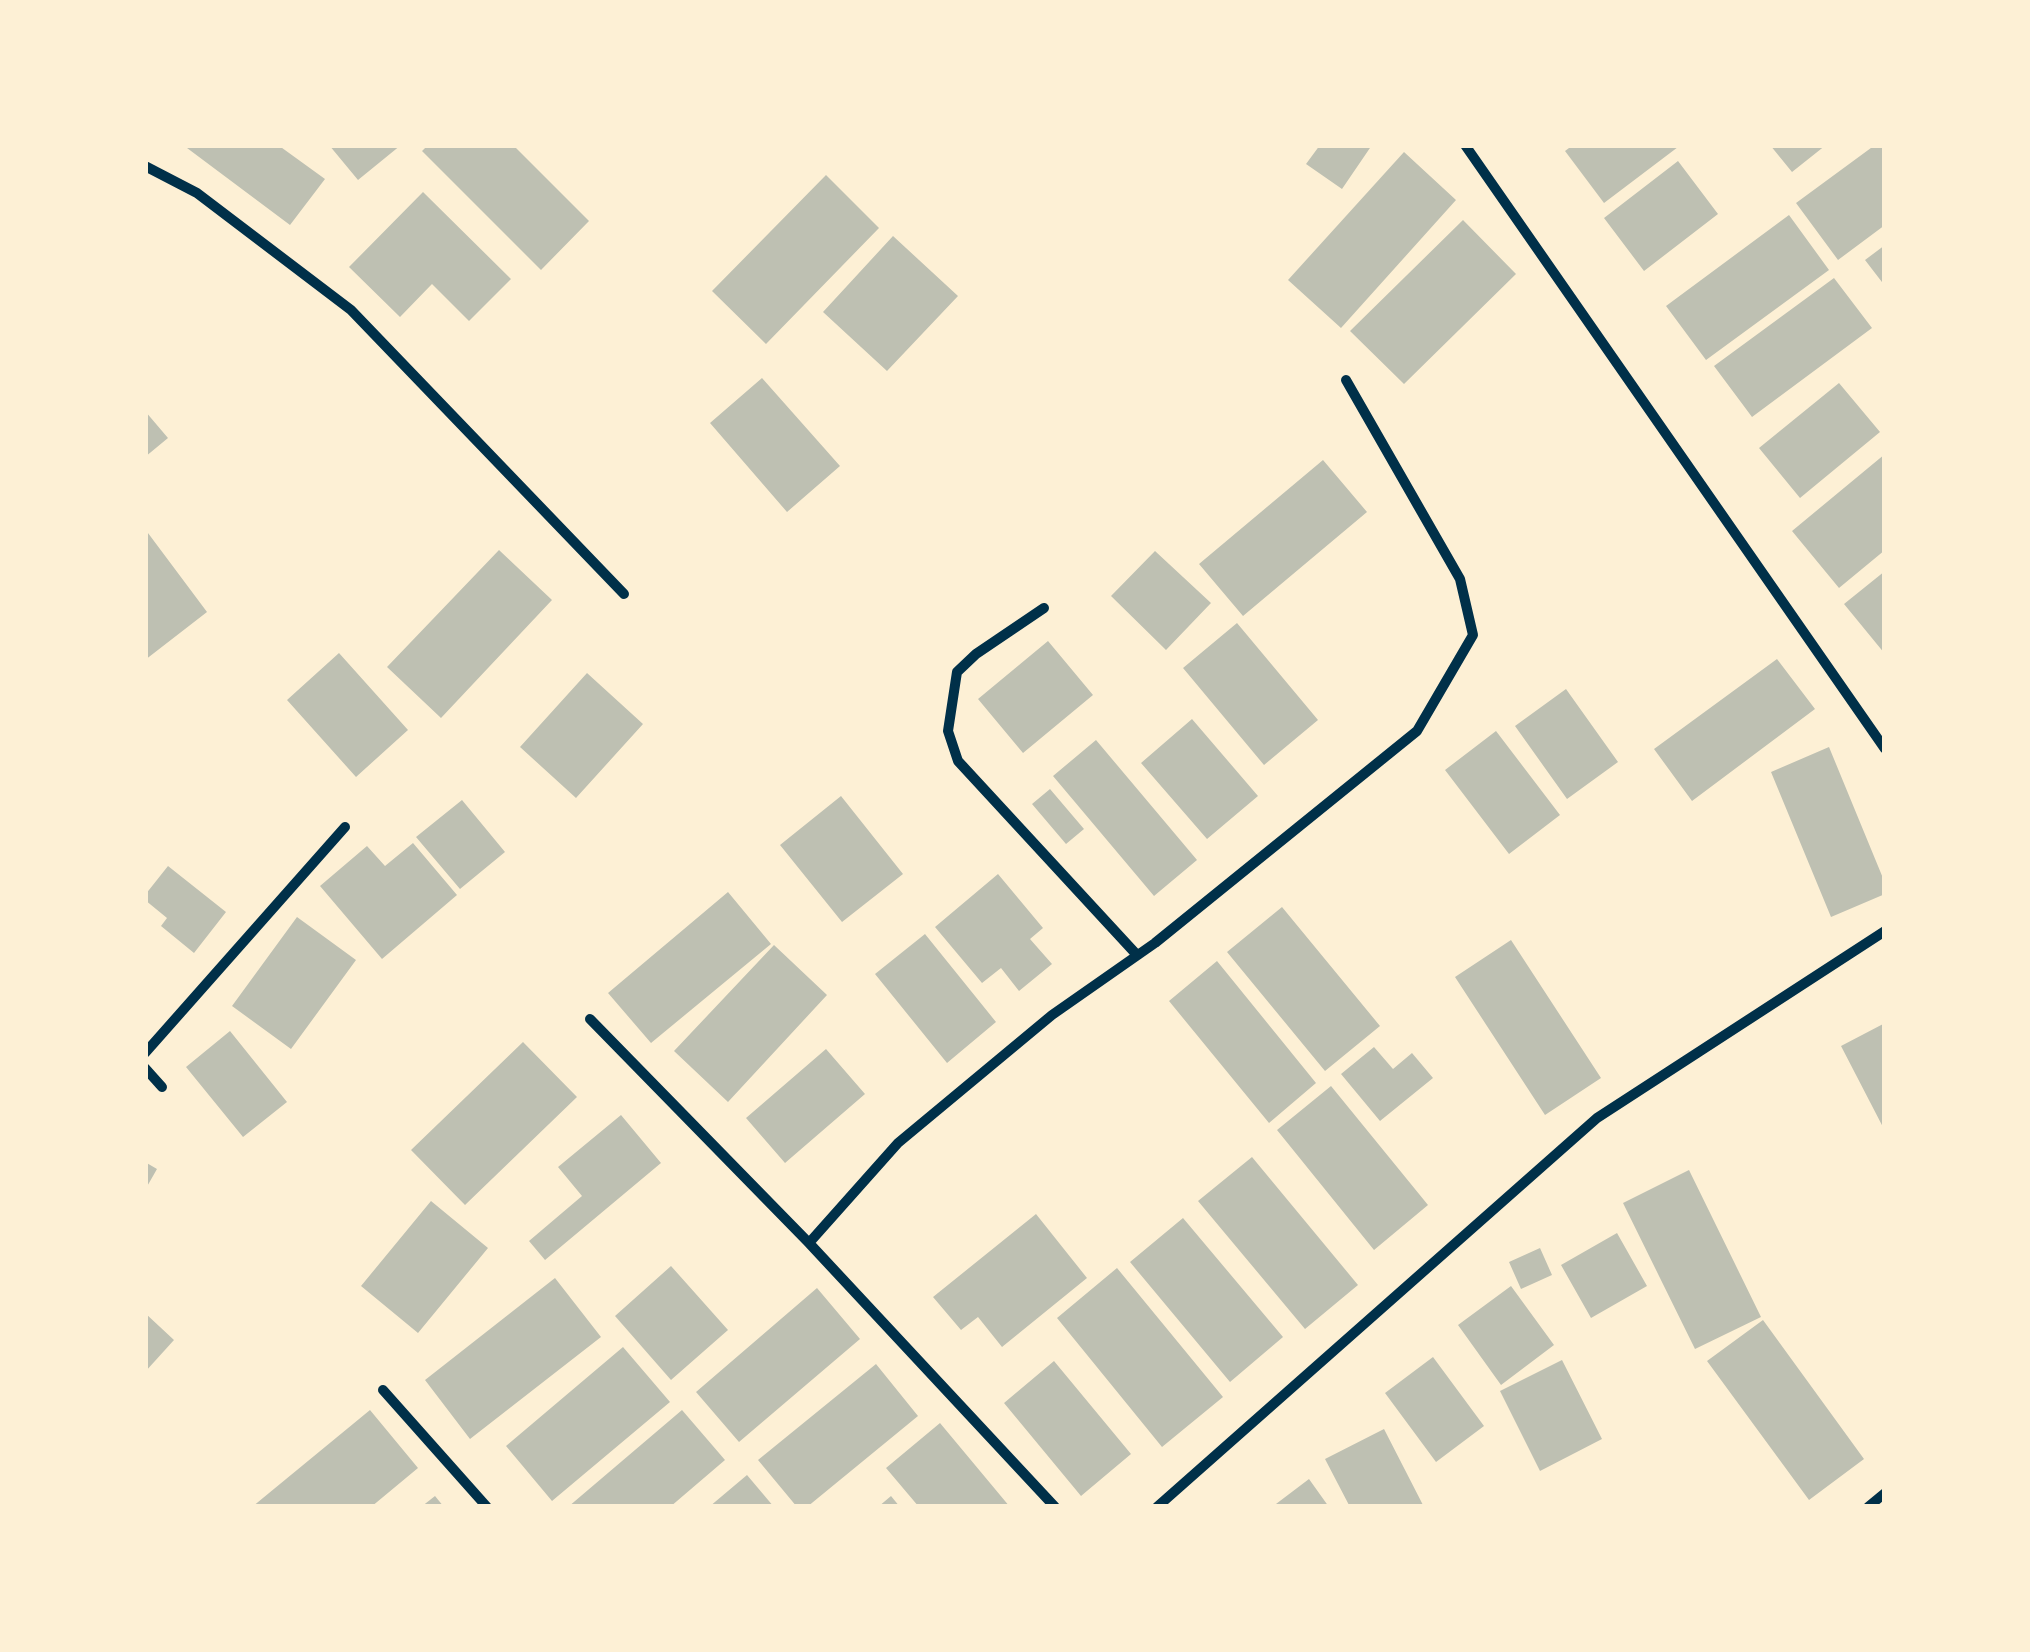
<!DOCTYPE html>
<html>
<head>
<meta charset="utf-8">
<style>
  body { margin:0 }
  #map { position:relative; width:2030px; height:1652px; overflow:hidden; background:#fdf0d5; font-family:Georgia,serif }
  canvas { display:block }
  .frame { position:absolute; inset:0; border:148px solid #fdf0d5; pointer-events:none }
</style>
</head>
<body>
<div id="map">
<canvas width="2030" height="1652"></canvas>
<div class="frame"></div>
</div>
<script>
const ctx = document.querySelector('canvas').getContext('2d');
ctx.lineJoin = 'round';
function fillPath(path, color) { ctx.fillStyle = color; ctx.fill(path, 'evenodd'); }
function strokePath(path, color, width, dash) { ctx.strokeStyle = color; ctx.lineWidth = width; ctx.lineCap = dash ? 'butt' : 'round'; ctx.setLineDash(dash || []); ctx.stroke(path); }
fillPath(new Path2D(`
  M 183,145 L 278,145 L 325,179 L 290,225 Z
  M 329,145 L 401,145 L 358,180 Z
  M 428,145 L 513,145 L 589,221 L 541,270 L 422,151 Z
  M 1320,145 L 1372,145 L 1342,189 L 1306,164 Z
  M 1573,145 L 1676,145 L 1678,147 L 1604,203 L 1565,151 Z
  M 1770,145 L 1826,145 L 1792,172 Z
  M 1875,145 L 1885,145 L 1885,225 L 1838,260 L 1796,203 Z
  M 1404,152 L 1456,200 L 1341,328 L 1288,280 Z
  M 1678,161 L 1718,214 L 1644,271 L 1604,218 Z
  M 826,175 L 879,228 L 766,344 L 712,291 Z
  M 423,192 L 511,279 L 469,321 L 432,284 L 400,317 L 349,267 Z
  M 1789,215 L 1829,270 L 1706,360 L 1666,306 Z
  M 1463,220 L 1516,274 L 1404,384 L 1350,331 Z
  M 893,236 L 958,296 L 887,371 L 823,312 Z
  M 1885,245 L 1885,286 L 1865,260 Z
  M 1834,278 L 1872,328 L 1752,417 L 1714,366 Z
  M 762,378 L 840,466 L 787,512 L 710,423 Z
  M 1839,383 L 1880,432 L 1800,498 L 1759,448 Z
  M 145,411 L 168,438 L 145,457 Z
  M 1885,454 L 1885,550 L 1839,588 L 1792,531 Z
  M 1323,460 L 1367,512 L 1243,616 L 1199,564 Z
  M 145,529 L 207,612 L 145,660 Z
  M 499,550 L 552,600 L 441,718 L 387,667 Z
  M 1155,551 L 1211,603 L 1166,650 L 1111,596 Z
  M 1885,571 L 1885,654 L 1844,604 Z
  M 1237,623 L 1318,720 L 1264,765 L 1183,668 Z
  M 1048,641 L 1093,695 L 1023,753 L 978,699 Z
  M 339,653 L 408,730 L 356,777 L 287,700 Z
  M 1777,659 L 1815,709 L 1692,801 L 1654,749 Z
  M 587,673 L 643,724 L 576,798 L 520,747 Z
  M 1566,689 L 1618,762 L 1567,799 L 1515,726 Z
  M 1192,719 L 1258,796 L 1207,839 L 1141,763 Z
  M 1496,731 L 1560,815 L 1509,854 L 1445,770 Z
  M 1096,740 L 1197,860 L 1154,896 L 1053,776 Z
  M 1829,747 L 1885,883 L 1885,894 L 1831,917 L 1771,772 Z
  M 1050,789 L 1084,829 L 1066,844 L 1032,804 Z
  M 841,796 L 903,874 L 842,922 L 780,845 Z
  M 462,800 L 505,852 L 460,889 L 416,837 Z
  M 413,843 L 457,895 L 382,959 L 320,886 L 367,846 L 385,866 Z
  M 168,866 L 226,912 L 194,953 L 161,926 L 167,918 L 145,900 L 145,895 Z
  M 998,874 L 1043,928 L 1030,939 L 1052,964 L 1019,991 L 1001,968 L 982,983 L 935,927 Z
  M 728,892 L 771,944 L 651,1043 L 608,993 Z
  M 1282,907 L 1380,1026 L 1325,1071 L 1227,952 Z
  M 297,917 L 356,960 L 291,1049 L 232,1006 Z
  M 925,934 L 996,1022 L 947,1063 L 875,974 Z
  M 1511,940 L 1601,1078 L 1545,1115 L 1455,977 Z
  M 774,945 L 827,995 L 728,1102 L 674,1051 Z
  M 1217,961 L 1316,1083 L 1269,1123 L 1169,1001 Z
  M 1885,1023 L 1885,1131 L 1841,1046 Z
  M 230,1031 L 287,1102 L 243,1137 L 186,1067 Z
  M 523,1042 L 577,1097 L 465,1205 L 411,1150 Z
  M 1374,1047 L 1393,1069 L 1412,1053 L 1433,1078 L 1380,1121 L 1341,1074 Z
  M 826,1049 L 865,1094 L 785,1163 L 746,1118 Z
  M 1331,1086 L 1428,1205 L 1374,1250 L 1277,1130 Z
  M 621,1115 L 661,1163 L 545,1260 L 529,1241 L 582,1196 L 558,1167 Z
  M 1252,1157 L 1358,1285 L 1305,1329 L 1198,1201 Z
  M 145,1162 L 157,1169 L 145,1190 Z
  M 1689,1170 L 1761,1317 L 1695,1349 L 1623,1203 Z
  M 431,1201 L 488,1248 L 418,1333 L 361,1286 Z
  M 1036,1214 L 1087,1278 L 1002,1347 L 978,1317 L 961,1330 L 933,1297 Z
  M 1183,1218 L 1283,1337 L 1230,1382 L 1130,1262 Z
  M 1617,1233 L 1647,1286 L 1591,1318 L 1561,1265 Z
  M 1540,1248 L 1552,1275 L 1521,1289 L 1509,1262 Z
  M 671,1266 L 728,1330 L 671,1380 L 615,1316 Z
  M 1117,1268 L 1223,1397 L 1162,1447 L 1057,1318 Z
  M 555,1278 L 601,1337 L 470,1439 L 425,1380 Z
  M 1511,1286 L 1554,1345 L 1501,1385 L 1458,1325 Z
  M 817,1288 L 860,1339 L 739,1442 L 696,1392 Z
  M 145,1313 L 174,1340 L 145,1372 Z
  M 1763,1320 L 1864,1459 L 1809,1500 L 1707,1361 Z
  M 623,1347 L 670,1402 L 552,1501 L 506,1446 Z
  M 1433,1357 L 1484,1426 L 1436,1462 L 1385,1393 Z
  M 1562,1360 L 1602,1439 L 1540,1471 L 1500,1391 Z
  M 1054,1361 L 1131,1454 L 1081,1496 L 1004,1403 Z
  M 876,1364 L 918,1416 L 807,1507 L 797,1507 L 758,1460 Z
  M 370,1410 L 418,1468 L 371,1507 L 252,1507 Z
  M 682,1410 L 725,1460 L 670,1507 L 568,1507 Z
  M 940,1423 L 1010,1507 L 919,1507 L 886,1468 Z
  M 1384,1429 L 1424,1507 L 1350,1507 L 1325,1459 Z
  M 747,1475 L 774,1507 L 709,1507 Z
  M 1309,1479 L 1329,1507 L 1272,1507 Z
  M 435,1496 L 444,1507 L 421,1507 Z
  M 891,1496 L 900,1507 L 878,1507 Z`), '#bec0b2');
strokePath(new Path2D(`
  M 1465,145 L 1885,749
  M 145,166 L 197,193 L 351,310 L 624,594
  M 1044,608 L 976,654 L 957,672 L 948,731 L 958,761 L 1137,955
  M 590,1019 L 809,1243
  M 145,1053 L 345,827
  M 145,1068 L 162,1087
  M 383,1390 L 487,1507
  M 1055,1507 L 809,1243 L 898,1143 L 1052,1015 L 1155,943 L 1417,731 L 1473,635 L 1460,579 L 1346,380
  M 1157,1507 L 1597,1118 L 1885,931
  M 1868,1507 L 1885,1493`), '#003049', 10);
</script>
</body>
</html>
